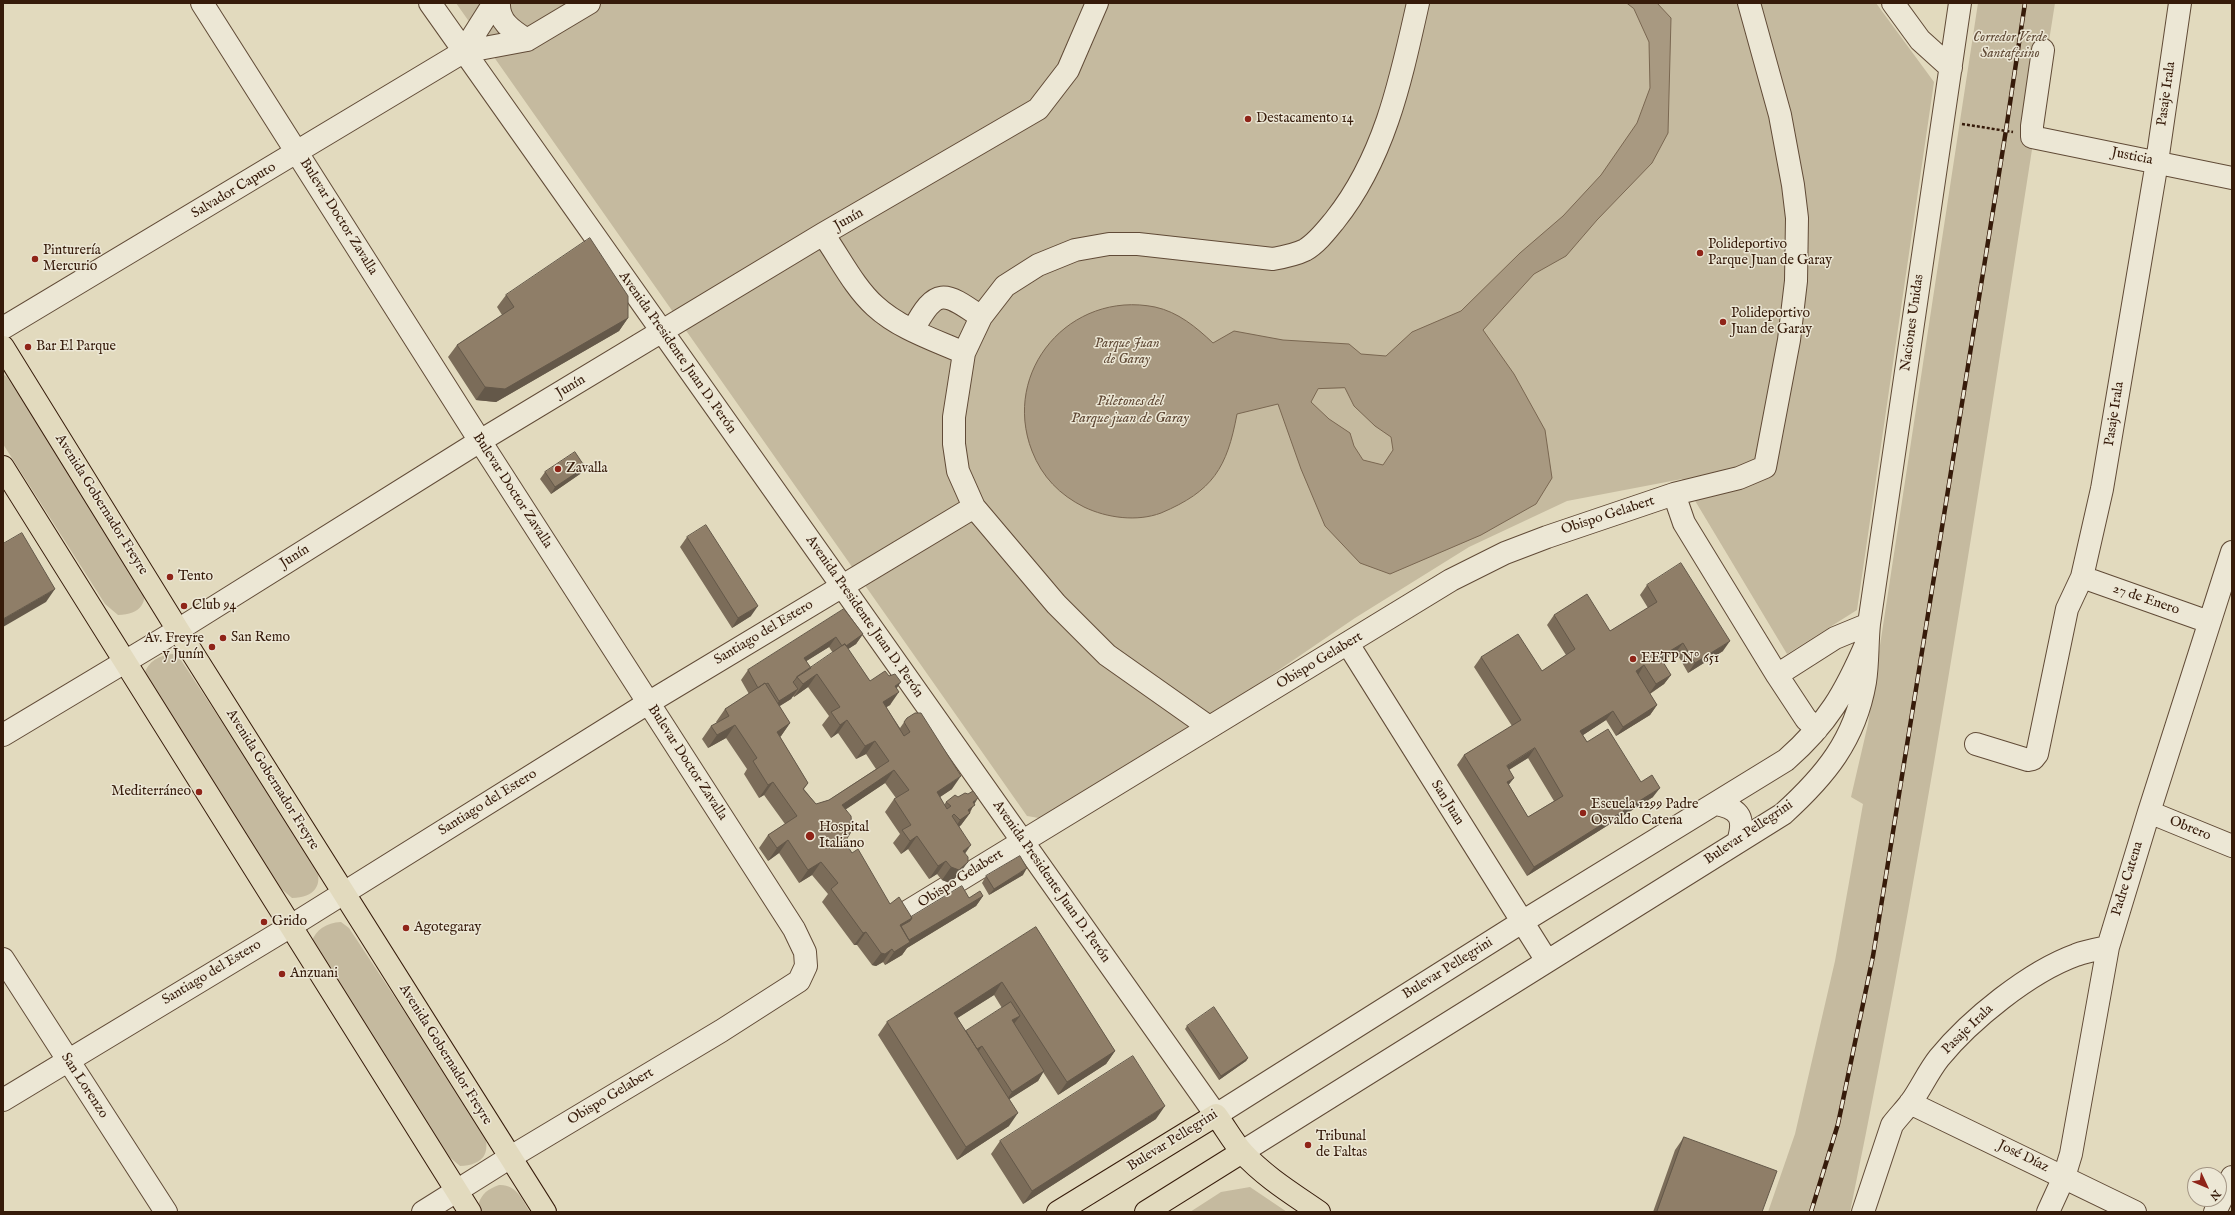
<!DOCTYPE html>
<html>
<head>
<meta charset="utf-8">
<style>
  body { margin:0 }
  #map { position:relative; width:2235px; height:1215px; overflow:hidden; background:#e2dabe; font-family:"IM FELL English",serif }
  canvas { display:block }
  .frame { position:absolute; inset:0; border:4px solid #361b0a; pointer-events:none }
  .north { position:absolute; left:2187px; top:1167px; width:40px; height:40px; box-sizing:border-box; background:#ece7d5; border:1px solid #a39584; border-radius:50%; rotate:134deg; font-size:11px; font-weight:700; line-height:16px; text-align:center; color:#361b0a }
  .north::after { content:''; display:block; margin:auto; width:14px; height:18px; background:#8f2418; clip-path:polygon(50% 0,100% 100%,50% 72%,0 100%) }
</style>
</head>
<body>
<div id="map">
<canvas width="2235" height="1215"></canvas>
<div class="frame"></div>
<div class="north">N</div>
</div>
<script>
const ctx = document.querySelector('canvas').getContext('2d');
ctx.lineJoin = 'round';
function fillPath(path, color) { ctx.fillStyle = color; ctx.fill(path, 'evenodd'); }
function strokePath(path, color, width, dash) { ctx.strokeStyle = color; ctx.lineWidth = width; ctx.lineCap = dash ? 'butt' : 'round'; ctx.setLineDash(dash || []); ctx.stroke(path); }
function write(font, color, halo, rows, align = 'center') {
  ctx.font = font + ' "IM FELL English",serif'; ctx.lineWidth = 3; ctx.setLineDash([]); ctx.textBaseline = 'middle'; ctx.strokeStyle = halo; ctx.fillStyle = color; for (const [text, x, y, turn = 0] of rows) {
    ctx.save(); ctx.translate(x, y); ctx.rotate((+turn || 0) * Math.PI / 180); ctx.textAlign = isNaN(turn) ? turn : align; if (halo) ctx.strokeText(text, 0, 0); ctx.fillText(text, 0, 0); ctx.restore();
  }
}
fillPath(new Path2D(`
  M 456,3 L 1876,3 L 1934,82 L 1857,610 L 1787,654 L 1682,479 L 1567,501 L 1469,547 L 1355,618 L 1232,702 L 1045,819 L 1027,816 Z
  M 1978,3 L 2055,3 C 1991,407 1933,812 1850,1212 L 1768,1212 L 1795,1134 L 1835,961 L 1863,804 L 1851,797 L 1868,724 Z
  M 3,374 L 7,377 L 142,582 C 149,603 141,614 118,615 L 105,604 L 3,444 Z
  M 173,654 L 181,660 L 316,865 C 323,886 315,897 292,898 L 279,887 L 144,675 C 148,661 159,655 173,654 Z
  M 341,922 L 349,928 L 484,1132 C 491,1154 483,1165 460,1166 L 447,1155 L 311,943 C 316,929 326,923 341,922 Z
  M 499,1185 C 516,1184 522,1199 530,1212 L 483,1212 L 478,1205 C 482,1193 488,1189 499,1185 Z
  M 1250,1187 L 1287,1212 L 1190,1212 L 1221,1192 Z`), '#c5ba9f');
const water = new Path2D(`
  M 1627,3 L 1657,3 L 1671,18 L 1668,133 L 1652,163 L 1597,220 L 1566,256 L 1534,274 L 1483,330 L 1514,374 L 1545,430 L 1552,478 L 1536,504 L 1481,535 L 1390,574 L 1360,563 L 1325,526 L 1301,469 L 1278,404 L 1237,414 C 1227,468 1213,491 1161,513 C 1137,522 1107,518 1084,507 C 1060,495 1042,477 1032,451 C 1001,371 1070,290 1155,307 C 1178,312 1196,327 1213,343 L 1234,331 L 1283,340 L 1349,344 L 1361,354 L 1386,356 L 1412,332 L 1461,311 L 1520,253 L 1563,216 L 1601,175 L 1637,123 L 1650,88 L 1649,42 L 1634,9 ZM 1345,388 L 1354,406 L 1375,426 L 1391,437 L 1393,450 L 1383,465 L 1363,460 L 1354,446 L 1350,433 L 1329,419 L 1311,402 L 1318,389 Z`);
fillPath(water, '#a89981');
strokePath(water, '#7a6751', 1);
const minor = new Path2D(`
  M 202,3 L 480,441 L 794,929 L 805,952 L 806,966 L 799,981 L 721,1031 L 509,1158 L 423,1212
  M 430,3 L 1216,1115 L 1522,922 L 1786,760 C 1828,723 1845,693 1867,642
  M 499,3 C 498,22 513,31 527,40
  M 1893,3 L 1920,40 L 1951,68
  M 2043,50 L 2032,126 L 2032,137 L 2232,178
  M 463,52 L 494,3
  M 823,234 C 840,258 854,287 875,306 C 900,329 935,340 964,353
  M 3,328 L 463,52 L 527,40 L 589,3
  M 913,330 C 936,287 944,291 981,317
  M 1674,494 L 1684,523 L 1777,675 L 1806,719 L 1817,729
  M 2082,577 L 2209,622
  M 1348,644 L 1547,961
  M 1777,675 L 1835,638 L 1869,624
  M 1209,727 L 1107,655 L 1056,604 L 974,507 L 958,471 L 954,444 L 954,417 L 964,353 L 981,317 L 1005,286 L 1038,265 L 1075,250 L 1109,244 L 1138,244 L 1273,259 C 1284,257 1295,255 1305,250 C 1317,243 1326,231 1335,220 C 1385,157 1401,79 1418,3
  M 3,735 L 178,630 L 480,441 L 823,234 L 1038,109 L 1068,70 L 1097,3
  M 1976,744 L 2028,760 L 2033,759 L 2037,754 L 2067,609 L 2082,577 L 2102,489 L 2157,162 L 2180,3
  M 1716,804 C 1741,809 1745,819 1738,842
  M 2149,812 L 2232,846
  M 902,915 L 1451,580 L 1505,553 L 1547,537 L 1674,494 L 1739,478 L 1765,467 L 1789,340 L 1796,281 L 1797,218 L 1793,185 L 1780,115 L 1749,3
  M 3,959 L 166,1212
  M 3,1100 L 291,926 L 648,703 L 974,507
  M 1910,1103 L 2135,1212
  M 1242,1152 L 1783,814 C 1825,776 1855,740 1865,682 C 1868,663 1867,643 1869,624 L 1960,3
  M 1863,1212 L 1892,1125 C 1898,1117 1905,1110 1911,1102 C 1921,1088 1928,1072 1939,1058 C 1970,1020 2029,972 2076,955 C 2086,951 2098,949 2108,947
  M 2048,1212 L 2064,1177 L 2071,1154 L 2108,947 L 2149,812 L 2232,552
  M 2215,1212 L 2232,1177`);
const major = new Path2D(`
  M 3,347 L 178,630 L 545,1212
  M 3,467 L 470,1212
  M 1058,1212 L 1216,1115 C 1225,1127 1233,1142 1243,1153 C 1265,1177 1293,1194 1319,1212
  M 1146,1212 L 1242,1152`);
strokePath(minor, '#614b37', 24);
strokePath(major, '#361b0a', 24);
strokePath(new Path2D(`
  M 1962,124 L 2013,132`), '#361b0a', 2.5, [3, 2]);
strokePath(minor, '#ece7d5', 22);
strokePath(major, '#e2dabe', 22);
const rail = new Path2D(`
  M 1811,1212 L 1838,1124 L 1873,956 L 2006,130 L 2025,3`);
strokePath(rail, '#361b0a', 4.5);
strokePath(rail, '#ece7d5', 3, [9]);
fillPath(new Path2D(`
  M 506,295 L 628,318 L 619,331 L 496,402 L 476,400 L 448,357 L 457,345 L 502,315 L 497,307 Z
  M 585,467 L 580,474 L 551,494 L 540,479 L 545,472 Z
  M 687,537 L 751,616 L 732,628 L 680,547 Z
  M 1647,585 L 1723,651 L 1688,673 L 1676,652 L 1662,661 L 1671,675 L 1664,684 L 1650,694 L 1657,705 L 1650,715 L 1616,736 L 1606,720 L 1583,735 L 1587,742 L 1641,782 L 1653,797 L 1527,876 L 1457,765 L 1464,755 L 1512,726 L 1474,667 L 1481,657 L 1542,671 L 1566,655 L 1547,625 L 1554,615 L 1610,631 L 1648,608 L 1640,595 ZM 1528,758 L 1554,801 L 1528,817 L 1509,785 L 1509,770 Z
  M 844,609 L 863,634 L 856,644 L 848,649 L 870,681 L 897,688 L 890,705 L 886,707 L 900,728 L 907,718 L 952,789 L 940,797 L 944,805 L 946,802 L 958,797 L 974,804 L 970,813 L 961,825 L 959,827 L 965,854 L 959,874 L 950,883 L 942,880 L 937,874 L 929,879 L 908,849 L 901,854 L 893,843 L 900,834 L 885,812 L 894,799 L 896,798 L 885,783 L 846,809 L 845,842 L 852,853 L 890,904 L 911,917 L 969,898 L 983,896 L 976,906 L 907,948 L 902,955 L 885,965 L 883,962 L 876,966 L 872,965 L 857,945 L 854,945 L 822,902 L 828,894 L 812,875 L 799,883 L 779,853 L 768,861 L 759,848 L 768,835 L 785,824 L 764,795 L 759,798 L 744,774 L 747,769 L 726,738 L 708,748 L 702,739 L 711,726 L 717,723 L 716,722 L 725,709 L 749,694 L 741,680 L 748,670 ZM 829,647 L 833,653 L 811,668 L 806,661 ZM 808,687 L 829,716 L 822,725 L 831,738 L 838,733 L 856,759 L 866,754 L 876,769 L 829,800 L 816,804 L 804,789 L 808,783 L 780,737 L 781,736 L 790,723 L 779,706 L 791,699 L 793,696 L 794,697 Z
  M 1023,875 L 989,895 L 982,883 L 986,876 Z
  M 1036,927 L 1115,1051 L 1106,1064 L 1058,1095 L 1043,1072 L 1038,1081 L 1009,1099 L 1009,1126 L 957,1160 L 878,1035 L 887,1022 ZM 994,995 L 1002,1008 L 966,1031 L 957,1018 Z
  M 1187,1026 L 1248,1058 L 1246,1061 L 1219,1080 L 1185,1029 Z
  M 1156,1119 L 1023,1204 L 991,1154 L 1000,1141 Z
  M 1684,1137 L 1762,1212 L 1653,1212 L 1675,1150 Z`), '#7b6c59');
fillPath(new Path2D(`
  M 628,318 L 619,331 L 496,402 L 476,400 L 485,387 Z
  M 585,467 L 580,474 L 551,494 L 555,487 Z
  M 55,589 L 46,602 L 3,627 L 3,619 Z
  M 758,606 L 751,616 L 732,628 L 738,618 Z
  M 863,634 L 856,644 L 836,657 L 843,648 Z
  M 836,637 L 829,647 L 797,667 L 804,658 Z
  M 1730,641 L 1723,651 L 1688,673 L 1695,663 Z
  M 1683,643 L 1676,652 L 1653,667 L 1660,657 Z
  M 1644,665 L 1638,675 L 1636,671 Z
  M 817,674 L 808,687 L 794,697 L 803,684 Z
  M 1671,675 L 1664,684 L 1649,694 L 1656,684 Z
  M 901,682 L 892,695 L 895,686 Z
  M 798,689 L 791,699 L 772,711 L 779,701 Z
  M 899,692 L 890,705 L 874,715 L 883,702 Z
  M 1657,705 L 1650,715 L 1616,736 L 1623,727 Z
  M 1613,711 L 1606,720 L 1574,741 L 1580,731 Z
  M 847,720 L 838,733 L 831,738 L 840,725 Z
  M 790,723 L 781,736 L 768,745 L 777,732 Z
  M 735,725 L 726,738 L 708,748 L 717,735 Z
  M 875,741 L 866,754 L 856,759 L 865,746 Z
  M 1535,748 L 1528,758 L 1500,775 L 1507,766 Z
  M 894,770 L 885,783 L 833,818 L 842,805 Z
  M 961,776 L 952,789 L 928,805 L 937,792 Z
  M 1514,778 L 1507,787 L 1507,782 Z
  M 773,782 L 764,795 L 759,798 L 768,785 Z
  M 1660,788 L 1653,797 L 1527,876 L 1534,867 Z
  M 978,798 L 969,813 L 970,813 L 961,825 L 951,833 L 973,802 Z
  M 917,836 L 908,849 L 901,854 L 910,841 Z
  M 788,840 L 779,853 L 768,861 L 777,848 Z
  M 971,845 L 962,858 L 963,851 Z
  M 946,861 L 937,874 L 929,879 L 938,866 Z
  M 821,862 L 812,875 L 799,883 L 808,870 Z
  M 968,862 L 959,874 L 950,883 L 942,880 L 951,867 Z
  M 1027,868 L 1023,875 L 989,895 L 994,889 Z
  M 983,896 L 976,906 L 907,948 L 902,955 L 885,965 L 894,952 L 906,942 Z
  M 912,918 L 903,931 L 900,925 Z
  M 866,932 L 857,945 L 854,945 L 863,933 Z
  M 892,949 L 883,962 L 876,966 L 872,965 L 881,953 Z
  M 1002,982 L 994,995 L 945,1026 L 954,1013 Z
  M 1020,1016 L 1013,1025 L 1012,1020 Z
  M 982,1046 L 976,1055 L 974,1051 Z
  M 1115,1051 L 1106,1064 L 1058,1095 L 1067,1082 Z
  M 1248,1058 L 1246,1061 L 1219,1080 L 1221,1076 Z
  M 1044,1071 L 1038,1081 L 1005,1102 L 1012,1092 Z
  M 1165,1106 L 1156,1119 L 1023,1204 L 1032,1191 Z
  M 1018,1113 L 1009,1126 L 957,1160 L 966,1147 Z`), '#645849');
const building = new Path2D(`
  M 590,238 L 628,296 L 628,318 L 505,389 L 485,387 L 457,345 L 514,307 L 506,295 Z
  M 575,452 L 585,467 L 555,487 L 545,472 Z
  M 706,525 L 758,606 L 738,618 L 687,537 Z
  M 22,533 L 55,589 L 3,619 L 3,544 Z
  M 1681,563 L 1730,641 L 1695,663 L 1683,643 L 1660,657 L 1671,675 L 1656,684 L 1644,665 L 1636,671 L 1657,705 L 1623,727 L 1613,711 L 1580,731 L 1587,742 L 1608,729 L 1641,782 L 1652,775 L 1660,788 L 1534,867 L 1464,755 L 1521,720 L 1481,657 L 1518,634 L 1542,671 L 1575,649 L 1554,615 L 1587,594 L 1610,631 L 1657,602 L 1647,585 ZM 1535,748 L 1563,796 L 1528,817 L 1507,782 L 1514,778 L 1507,766 Z
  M 844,609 L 863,634 L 846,646 L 845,644 L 842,646 L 836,637 L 804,658 L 811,668 L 797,677 L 795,680 L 793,682 L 798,689 L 779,701 L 768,683 L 766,684 L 765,683 L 758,688 L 748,670 Z
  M 845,644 L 870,681 L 885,671 L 889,676 L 895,674 L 901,682 L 895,686 L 899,692 L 883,702 L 904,736 L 910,732 L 904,722 L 907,718 L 915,713 L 921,713 L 961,776 L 937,792 L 947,809 L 951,806 L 946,802 L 955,795 L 958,797 L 965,793 L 968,794 L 973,791 L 978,798 L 973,802 L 975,805 L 968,810 L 970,813 L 960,820 L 954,814 L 952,816 L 971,845 L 963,851 L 968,857 L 968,862 L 959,870 L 951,867 L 946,861 L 938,866 L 917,836 L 910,841 L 902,830 L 911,825 L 894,799 L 909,790 L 894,770 L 842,805 L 851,816 L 852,830 L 845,842 L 852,853 L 858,849 L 890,904 L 899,897 L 912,918 L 900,925 L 910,942 L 894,952 L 892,949 L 885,954 L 881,953 L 866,932 L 863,933 L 831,889 L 838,883 L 821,862 L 808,870 L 788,840 L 777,848 L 768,835 L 797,816 L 773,782 L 768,785 L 753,761 L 757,758 L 735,725 L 717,735 L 711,726 L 729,716 L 725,709 L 765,683 L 790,723 L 777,732 L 808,783 L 803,789 L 816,804 L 829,800 L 889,761 L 875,741 L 865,746 L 847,720 L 840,725 L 831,712 L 840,707 L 817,674 L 803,684 L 797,677 Z
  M 1020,856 L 1027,868 L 994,889 L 986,876 Z
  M 962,886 L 969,898 L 980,891 L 983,896 L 909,940 L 901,926 L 910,921 L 912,918 L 911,917 Z
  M 1036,927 L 1115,1051 L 1067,1082 L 1002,982 L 954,1013 L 1018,1113 L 966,1147 L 887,1022 Z
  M 1011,1002 L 1020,1016 L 1012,1020 L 1044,1071 L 1012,1092 L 982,1046 L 977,1049 L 966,1031 Z
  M 1214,1007 L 1248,1058 L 1221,1076 L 1187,1026 Z
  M 1133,1056 L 1165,1106 L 1032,1191 L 1000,1141 Z
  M 1684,1137 L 1777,1171 L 1762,1212 L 1657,1212 Z`);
fillPath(building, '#8f7e68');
strokePath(building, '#645849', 1);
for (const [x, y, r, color] of [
  [1248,119,4,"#8f2418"],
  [1700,253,4,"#8f2418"],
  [35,259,4,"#8f2418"],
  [1723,322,4,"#8f2418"],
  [28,347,4,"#8f2418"],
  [558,469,4,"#8f2418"],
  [170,577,4,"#8f2418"],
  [184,606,4,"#8f2418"],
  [223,638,4,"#8f2418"],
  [212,647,4,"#8f2418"],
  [1633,659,4,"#8f2418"],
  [199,792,4,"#8f2418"],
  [1583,813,4,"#8f2418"],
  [810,836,5,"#8f2418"],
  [264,922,4,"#8f2418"],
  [406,928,4,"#8f2418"],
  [282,974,4,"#8f2418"],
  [1308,1145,4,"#8f2418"]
]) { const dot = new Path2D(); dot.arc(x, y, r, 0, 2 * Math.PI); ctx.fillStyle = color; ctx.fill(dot); strokePath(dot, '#ece7d5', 1.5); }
write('italic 14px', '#614b37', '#ece7d5', [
  ["Corredor Verde",2010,38],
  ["Santafesino",2010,54],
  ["Parque Juan",1127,344],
  ["de Garay",1127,360]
]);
write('14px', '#361b0a', '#ece7d5', [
  ["Pasaje Irala",2167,94,-82],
  ["Justicia",2132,157,11],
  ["Salvador Caputo",234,191,-31],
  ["Bulevar Doctor Zavalla",338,217,58],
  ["Junín",849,220,-30],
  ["Naciones Unidas",1913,323,-82],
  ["Avenida Presidente Juan D. Perón",677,353,55],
  ["Junín",571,387,-31],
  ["Pasaje Irala",2115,414,-81],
  ["Bulevar Doctor Zavalla",512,491,57],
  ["Avenida Gobernador Freyre",101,505,58],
  ["Obispo Gelabert",1608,516,-18],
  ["Junín",295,557,-32],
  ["27 de Enero",2146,600,19],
  ["Avenida Presidente Juan D. Perón",864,617,55],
  ["Santiago del Estero",764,633,-31],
  ["Obispo Gelabert",1320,661,-31],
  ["Bulevar Doctor Zavalla",687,763,57],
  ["Avenida Gobernador Freyre",272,780,58],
  ["Santiago del Estero",488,803,-32],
  ["San Juan",1447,803,58],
  ["Obrero",2190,829,22],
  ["Bulevar Pellegrini",1749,833,-34],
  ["Obispo Gelabert",961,879,-32],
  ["Padre Catena",2128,879,-73],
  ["Avenida Presidente Juan D. Perón",1051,882,55],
  ["Bulevar Pellegrini",1448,969,-32],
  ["Santiago del Estero",212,973,-31],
  ["Pasaje Irala",1968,1030,-44],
  ["Avenida Gobernador Freyre",445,1055,58],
  ["San Lorenzo",84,1086,57],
  ["Obispo Gelabert",611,1097,-31],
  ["Bulevar Pellegrini",1173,1141,-32],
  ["José Díaz",2023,1157,26]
]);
write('14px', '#361b0a', '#ece7d5', [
  ["Destacamento 14",1256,119],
  ["Polideportivo",1708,245],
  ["Parque Juan de Garay",1708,261],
  ["Pinturería",43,251],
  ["Mercurio",43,267],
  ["Polideportivo",1731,314],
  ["Juan de Garay",1731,330],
  ["Bar El Parque",36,347],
  ["Zavalla",566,469],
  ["Tento",178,577],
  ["Club 94",192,606],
  ["San Remo",231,638],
  ["Av. Freyre",204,639,"right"],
  ["y Junín",204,655,"right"],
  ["EETP Nº 651",1641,659],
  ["Mediterráneo",191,792,"right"],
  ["Escuela 1299 Padre",1591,805],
  ["Osvaldo Catena",1591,821],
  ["Hospital",819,828],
  ["Italiano",819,844],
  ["Grido",272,922],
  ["Agotegaray",414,928],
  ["Anzuani",290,974],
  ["Tribunal",1316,1137],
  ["de Faltas",1316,1153]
], 'left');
write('italic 15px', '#5e4734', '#ece7d5', [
  ["Piletones del",1130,402],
  ["Parque juan de Garay",1130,419]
]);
</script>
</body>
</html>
